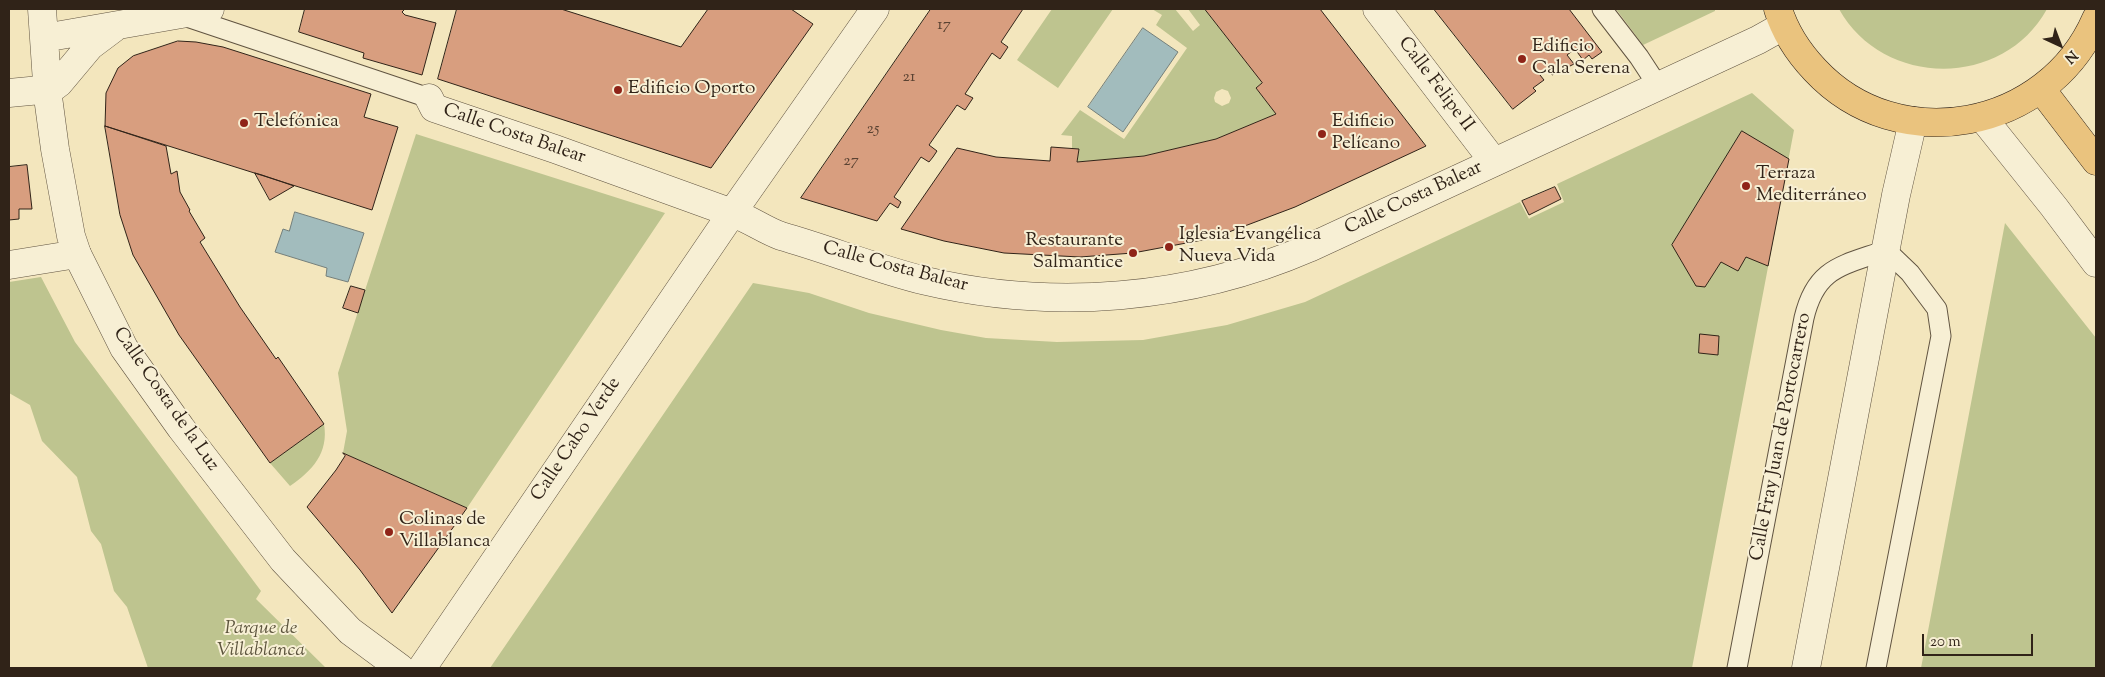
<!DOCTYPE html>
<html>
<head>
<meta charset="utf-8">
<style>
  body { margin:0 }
  #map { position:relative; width:2105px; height:677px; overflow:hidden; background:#f3e6bd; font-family:"Sorts Mill Goudy",serif }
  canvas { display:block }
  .frame { position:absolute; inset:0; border:10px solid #302318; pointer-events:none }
  .north { position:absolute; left:2035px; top:20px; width:50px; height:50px; -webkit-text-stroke:4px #f7efd4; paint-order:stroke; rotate:137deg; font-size:14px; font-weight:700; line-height:20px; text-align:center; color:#302318 }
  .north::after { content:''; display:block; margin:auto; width:18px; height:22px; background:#302318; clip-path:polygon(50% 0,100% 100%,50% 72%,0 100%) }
  .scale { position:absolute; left:1922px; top:634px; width:111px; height:22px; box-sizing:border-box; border:2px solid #302318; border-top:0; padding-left:6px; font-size:15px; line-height:18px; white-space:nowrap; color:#302318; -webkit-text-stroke:4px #f7efd4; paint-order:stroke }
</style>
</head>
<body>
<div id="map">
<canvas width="2105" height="677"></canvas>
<div class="frame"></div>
<div class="north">N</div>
<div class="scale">20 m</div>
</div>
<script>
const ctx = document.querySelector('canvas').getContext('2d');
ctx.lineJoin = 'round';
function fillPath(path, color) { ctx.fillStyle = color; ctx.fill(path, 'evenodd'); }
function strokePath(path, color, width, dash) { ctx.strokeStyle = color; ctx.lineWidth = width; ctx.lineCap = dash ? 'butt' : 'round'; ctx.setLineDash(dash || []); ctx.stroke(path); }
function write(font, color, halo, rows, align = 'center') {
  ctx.font = font + ' "Sorts Mill Goudy",serif'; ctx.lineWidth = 4; ctx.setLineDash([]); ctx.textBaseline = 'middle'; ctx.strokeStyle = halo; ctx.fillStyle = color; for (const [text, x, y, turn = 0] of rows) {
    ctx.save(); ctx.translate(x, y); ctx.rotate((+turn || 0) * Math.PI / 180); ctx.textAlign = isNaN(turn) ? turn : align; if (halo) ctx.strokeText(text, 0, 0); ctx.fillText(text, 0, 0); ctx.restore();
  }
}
fillPath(new Path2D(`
  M 1052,9 L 1113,9 L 1058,88 L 1017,60 Z
  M 1152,9 L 1175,9 L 1193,31 L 1200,25 L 1188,9 L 1205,9 L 1262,83 L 1256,88 L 1276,114 L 1216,139 L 1144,156 L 1077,162 L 1079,149 L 1072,149 L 1072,136 L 1061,135 L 1080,110 L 1124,139 L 1187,48 L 1156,25 L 1162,15 ZM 1222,89 L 1228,91 L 1231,98 L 1229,103 L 1222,106 L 1215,102 L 1214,98 L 1216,92 Z
  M 1616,9 L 1715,9 L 1715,11 L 1643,45 Z
  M 1839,9 L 2047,9 C 2003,89 1883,88 1839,9 Z
  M 1752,93 L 1794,130 L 1692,668 L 490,668 L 753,283 L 809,293 L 869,313 L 941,330 L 986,338 L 1057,342 L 1143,340 L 1227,325 L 1305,302 L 1520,202 L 1529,219 L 1530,218 L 1564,202 L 1557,184 Z
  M 416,134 L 665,213 L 467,508 L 343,453 L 347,431 L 338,373 Z
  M 2005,223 L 2096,338 L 2096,668 L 1921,668 Z
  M 41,277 L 75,342 L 261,591 L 256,599 L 326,668 L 148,668 L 127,607 L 114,591 L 101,544 L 91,531 L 77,477 L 42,441 L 30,405 L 9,393 L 9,282 Z
  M 324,424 C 329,453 312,471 290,486 L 270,463 Z`), '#bec48f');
const water = new Path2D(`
  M 1143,28 L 1178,52 L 1123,132 L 1088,107 Z
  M 295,212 L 364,233 L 348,282 L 326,276 L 327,268 L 275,252 L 283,229 L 289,231 Z`);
fillPath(water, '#a2bcbd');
strokePath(water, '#747f7b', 1);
const building = new Path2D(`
  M 305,9 L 405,9 L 402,12 L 405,15 L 436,23 L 422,75 L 363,58 L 364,53 L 299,32 Z
  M 457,9 L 561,9 L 681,47 L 708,9 L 791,9 L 813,24 L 711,168 L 438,79 Z
  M 931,9 L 1023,9 L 1001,42 L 1008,47 L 1000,59 L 992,53 L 965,94 L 973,98 L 965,110 L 957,105 L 929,145 L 937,151 L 933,157 L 929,162 L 921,157 L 894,197 L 901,202 L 898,208 L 890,203 L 877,221 L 801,198 Z
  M 1205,9 L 1320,9 L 1426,146 L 1295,207 L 1213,238 L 1133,253 L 1080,257 L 1004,253 L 944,241 L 901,229 L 957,148 L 996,157 L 1050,161 L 1051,147 L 1079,149 L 1077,162 L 1144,156 L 1216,139 L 1276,114 L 1256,88 L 1262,83 Z
  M 1434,9 L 1569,9 L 1602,52 L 1592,59 L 1589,55 L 1583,60 L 1575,49 L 1567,55 L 1574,64 L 1552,75 L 1547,69 L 1540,75 L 1544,80 L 1533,88 L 1536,91 L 1513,109 Z
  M 178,41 L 196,42 L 223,47 L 371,94 L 364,117 L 398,127 L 372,210 L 105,126 L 106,93 L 118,68 L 133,56 Z
  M 105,126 L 166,146 L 171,174 L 177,171 L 180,192 L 190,210 L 189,211 L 205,238 L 200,242 L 240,307 L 276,359 L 278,357 L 324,424 L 270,463 L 179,335 L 133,255 L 120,215 Z
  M 1742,131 L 1789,159 L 1768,266 L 1746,257 L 1738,271 L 1721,262 L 1705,287 L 1696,286 L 1672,245 Z
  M 27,165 L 32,209 L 19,209 L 19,219 L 9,220 L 9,167 Z
  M 255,173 L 262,175 L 294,186 L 270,200 Z
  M 1555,187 L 1561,199 L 1529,215 L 1522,201 Z
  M 351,286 L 365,290 L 358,313 L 343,308 Z
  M 1700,334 L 1719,336 L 1718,355 L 1699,353 Z
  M 343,453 L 467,508 L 392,613 L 360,570 L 307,507 L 336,470 L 345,456 Z`);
fillPath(building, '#d89e7f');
strokePath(building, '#302318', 1);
const service = new Path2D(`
  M 1602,9 L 1639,57 L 1658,86
  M 184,16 L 429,98
  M 1737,668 L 1804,318 C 1816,267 1842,266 1886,250 L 1910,273 L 1937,309 L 1941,336 L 1876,668`);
const pedestrian = new Path2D(`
  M 429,98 L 434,108 L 555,149 L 732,213
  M 9,265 L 77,254`);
const minor = new Path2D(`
  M 1377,9 L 1494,162
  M 1982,117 L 2054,207 L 2096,263
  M 732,213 L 875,9`);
const tertiary = new Path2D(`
  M 42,9 L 48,97 L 55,149 L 71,236 L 77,254 L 124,348 L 181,428 L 283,560 L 350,631 L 400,668
  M 44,38 L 210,9
  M 9,93 L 51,89 L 59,83 L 90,46 L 114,28
  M 422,668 L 732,213 C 750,219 764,230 781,236 C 830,250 877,269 926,281 C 1053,311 1189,300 1309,248 L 1758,40 L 1783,26
  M 1806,668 L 1896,195 L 1913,121`);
const primary = new Path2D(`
  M 1778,9 C 1785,32 1798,52 1815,70 C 1898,159 2048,130 2096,19
  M 2041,89 L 2096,161`);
strokePath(service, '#615441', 21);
strokePath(pedestrian, '#615441', 29);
strokePath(minor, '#615441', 29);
strokePath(tertiary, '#615441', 29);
strokePath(primary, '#302318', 29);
strokePath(service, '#f7efd4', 19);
strokePath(pedestrian, '#f7efd4', 28);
strokePath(minor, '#f7efd4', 28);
strokePath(tertiary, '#f7efd4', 28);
strokePath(primary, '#eac37e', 28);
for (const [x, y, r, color] of [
  [1522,59,5,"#8f2418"],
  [618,90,5,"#8f2418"],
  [244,123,5,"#8f2418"],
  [1322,134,5,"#8f2418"],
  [1746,186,5,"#8f2418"],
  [1169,247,5,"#8f2418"],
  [1133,253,5,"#8f2418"],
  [389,532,5,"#8f2418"]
]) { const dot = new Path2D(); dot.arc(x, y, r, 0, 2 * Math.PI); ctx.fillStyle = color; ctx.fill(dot); strokePath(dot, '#f7efd4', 2); }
write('16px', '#5a4232', null, [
  ["17",944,26],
  ["21",909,78],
  ["25",873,130],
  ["27",851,162]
]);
write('19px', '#302318', '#f7efd4', [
  ["Edificio",1532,48],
  ["Cala Serena",1532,70],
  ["Edificio Oporto",628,90],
  ["Telefónica",254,123],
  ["Edificio",1332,123],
  ["Pelícano",1332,145],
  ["Terraza",1756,175],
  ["Mediterráneo",1756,197],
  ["Iglesia Evangélica",1179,236],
  ["Nueva Vida",1179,258],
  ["Restaurante",1123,242,"right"],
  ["Salmantice",1123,264,"right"],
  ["Colinas de",399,521],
  ["Villablanca",399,543]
], 'left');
write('19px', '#302318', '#f7efd4', [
  ["Calle Felipe II",1435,85,53],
  ["Calle Costa Balear",514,135,19],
  ["Calle Costa Balear",1414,199,-25],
  ["Calle Costa Balear",895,268,15],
  ["Calle Costa de la Luz",165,400,55],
  ["Calle Fray Juan de Portocarrero",1782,437,-79],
  ["Calle Cabo Verde",577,440,-56]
]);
write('italic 19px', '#5b533c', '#f7efd4', [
  ["Parque de",261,630],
  ["Villablanca",261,652]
]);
</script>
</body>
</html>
